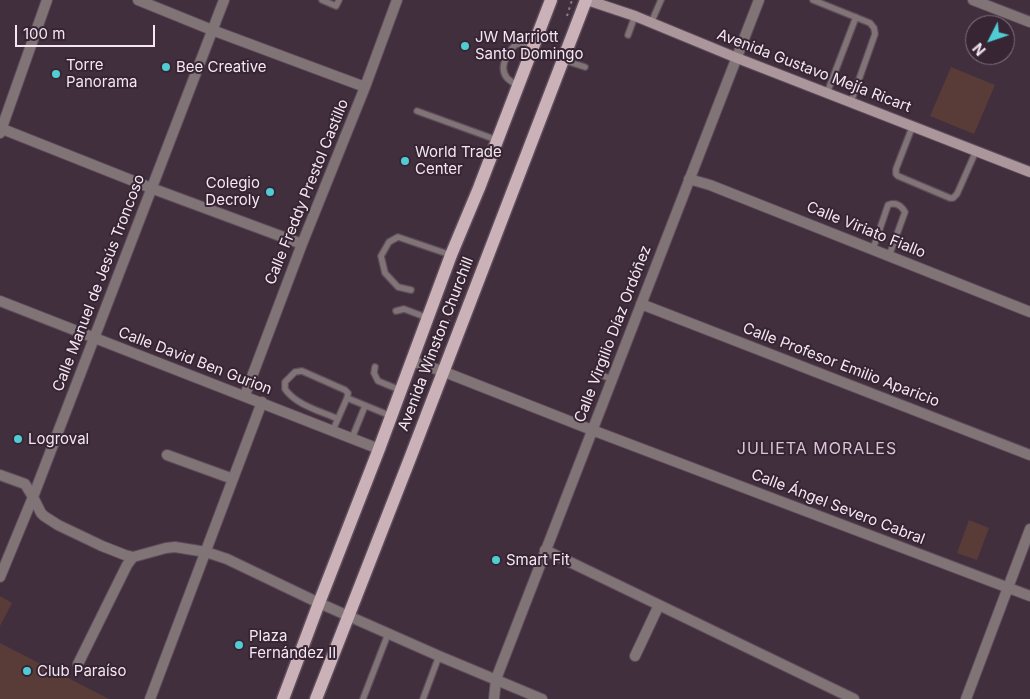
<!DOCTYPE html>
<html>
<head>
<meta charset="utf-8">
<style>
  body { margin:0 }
  #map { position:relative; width:1030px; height:699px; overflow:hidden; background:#422f3e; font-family:Inter,sans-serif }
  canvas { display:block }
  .north { position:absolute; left:965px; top:15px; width:50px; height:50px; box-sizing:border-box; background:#372534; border:1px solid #827380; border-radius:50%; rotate:229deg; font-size:14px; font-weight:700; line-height:20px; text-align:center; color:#f3e7f1 }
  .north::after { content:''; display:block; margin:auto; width:18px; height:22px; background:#51ccd3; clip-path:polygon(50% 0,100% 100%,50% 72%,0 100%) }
  .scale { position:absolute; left:15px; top:25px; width:140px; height:22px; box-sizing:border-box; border:2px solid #f3e7f1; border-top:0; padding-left:6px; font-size:15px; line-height:18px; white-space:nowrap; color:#f3e7f1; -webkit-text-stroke:4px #372534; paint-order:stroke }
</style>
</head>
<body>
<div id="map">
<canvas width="1030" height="699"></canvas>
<div class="north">N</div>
<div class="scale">100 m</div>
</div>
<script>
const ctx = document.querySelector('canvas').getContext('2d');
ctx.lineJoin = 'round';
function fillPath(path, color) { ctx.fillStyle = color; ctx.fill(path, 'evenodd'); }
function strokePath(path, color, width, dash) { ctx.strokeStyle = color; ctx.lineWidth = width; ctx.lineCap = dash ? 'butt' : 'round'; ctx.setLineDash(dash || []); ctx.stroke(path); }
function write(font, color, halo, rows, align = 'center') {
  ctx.font = font + ' Inter,sans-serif'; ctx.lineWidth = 4; ctx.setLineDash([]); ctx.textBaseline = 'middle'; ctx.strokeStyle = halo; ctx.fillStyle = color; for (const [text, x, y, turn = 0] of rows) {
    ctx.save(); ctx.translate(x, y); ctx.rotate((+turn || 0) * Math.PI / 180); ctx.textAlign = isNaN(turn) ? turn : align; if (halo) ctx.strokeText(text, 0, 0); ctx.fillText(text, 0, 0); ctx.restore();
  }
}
fillPath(new Path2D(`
  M 951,67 L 995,85 L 974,134 L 930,116 Z
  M 969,520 L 989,528 L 977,560 L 957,553 Z
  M 0,596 L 12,603 L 0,626 Z
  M 0,643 L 109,699 L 0,699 Z`), '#593b38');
const lane = new Path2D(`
  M 322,0 L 336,6 L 339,0
  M 813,0 L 870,23 L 874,28 L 875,34 L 851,102
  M 651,23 L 661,0
  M 628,35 L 635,16
  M 563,60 L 585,67
  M 517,86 C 514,83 510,81 507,78 C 498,67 508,52 516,44 L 535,44
  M 827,93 L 856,17
  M 417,111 L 497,140
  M 913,125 L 896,169 L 896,174 L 898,176 L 950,198 L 953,198 L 957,194 L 976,151
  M 873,249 L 888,205 C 895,202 901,205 905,212 L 889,256
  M 411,290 L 398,287 L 385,273 L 381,256 L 389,242 L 398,237 L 451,255
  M 396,311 L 404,309 L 428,318
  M 375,367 L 374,373 L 378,381 L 400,390
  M 596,372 L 612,380
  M 338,419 C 320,411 296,405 285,389 L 285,382 L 295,372 L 302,371 L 345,390 L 348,393 L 347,398
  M 333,430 L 347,398 L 391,416
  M 352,438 L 365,406
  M 363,699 L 388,634
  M 423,699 L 439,656`);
const street = new Path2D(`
  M 138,0 L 212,30 L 365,87
  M 973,0 L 1030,22
  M 0,128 L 151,188 L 302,244
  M 0,133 L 47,0
  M 689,179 L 710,185 L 1030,312
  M 0,301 C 126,351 253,399 379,449
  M 641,304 L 1030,455
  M 411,361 L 442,371 L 592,430 L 1030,596
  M 245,395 L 302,244 L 365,87 L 397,0
  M 167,455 L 233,479
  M 0,475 L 25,484 L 33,497 L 41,513 L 44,516 L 58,525 L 102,546 L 125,555 L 133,557 L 166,548 L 175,547 L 206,552 L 227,559 L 319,603 L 439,656 L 542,699
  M 545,550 L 854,699
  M 0,577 L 33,497 L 224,0
  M 635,656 L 659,605
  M 78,664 L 127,565 L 133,557
  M 150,699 L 262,402
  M 494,699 L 496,679 L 759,0
  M 966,699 L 1030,529`);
const secondary = new Path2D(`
  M 587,0 L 635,16 L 737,58 L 1030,172`);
const primary = new Path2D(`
  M 283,699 L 319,603 L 379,449 L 451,255 L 479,188 L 551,0
  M 316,699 L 409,461 L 586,0`);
strokePath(lane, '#5e4c5b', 8);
strokePath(street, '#5e4c5b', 12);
strokePath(secondary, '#5e4c5b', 12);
strokePath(primary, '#5e4c5b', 15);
strokePath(new Path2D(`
  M 567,16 L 572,0
  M 433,358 L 457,303`), '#8c7c89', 2, [2.5, 4]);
strokePath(lane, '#817477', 5.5);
strokePath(street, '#817477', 10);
strokePath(secondary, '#ab969c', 10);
strokePath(primary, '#cbb1b8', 12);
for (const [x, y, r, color] of [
  [465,46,5,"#51ccd3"],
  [166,67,5,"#51ccd3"],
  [56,74,5,"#51ccd3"],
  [405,161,5,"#51ccd3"],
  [270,192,5,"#51ccd3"],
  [18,439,5,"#51ccd3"],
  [496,560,5,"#51ccd3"],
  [239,645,5,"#51ccd3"],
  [27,671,5,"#51ccd3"]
]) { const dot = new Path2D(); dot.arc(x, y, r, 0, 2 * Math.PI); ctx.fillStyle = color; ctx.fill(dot); strokePath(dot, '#372534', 2); }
write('15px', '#f3e7f1', '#372534', [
  ["JW Marriott",475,37],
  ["Santo Domingo",475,54],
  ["Torre",66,65],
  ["Panorama",66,82],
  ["Bee Creative",176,67],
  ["World Trade",415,152],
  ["Center",415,169],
  ["Colegio",260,183,"right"],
  ["Decroly",260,200,"right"],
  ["Logroval",28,439],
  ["Smart Fit",506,560],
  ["Plaza",249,636],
  ["Fernández II",249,653],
  ["Club Paraíso",37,671]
], 'left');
write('15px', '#f3e7f1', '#372534', [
  ["Avenida Gustavo Mejía Ricart",814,71,21],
  ["Calle Freddy Prestol Castillo",307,192,-68],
  ["Calle Viriato Fiallo",866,230,22],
  ["Calle Manuel de Jesús Troncoso",99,283,-69],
  ["Calle Virgilio Díaz Ordóñez",613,334,-69],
  ["Avenida Winston Churchill",436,344,-69],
  ["Calle David Ben Gurion",195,361,21],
  ["Calle Profesor Emilio Aparicio",841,365,21],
  ["Calle Ángel Severo Cabral",838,507,21]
]);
ctx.letterSpacing = '1px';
write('16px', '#dac2d6', '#372534', [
  ["JULIETA MORALES",817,449]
]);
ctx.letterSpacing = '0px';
</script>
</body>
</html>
